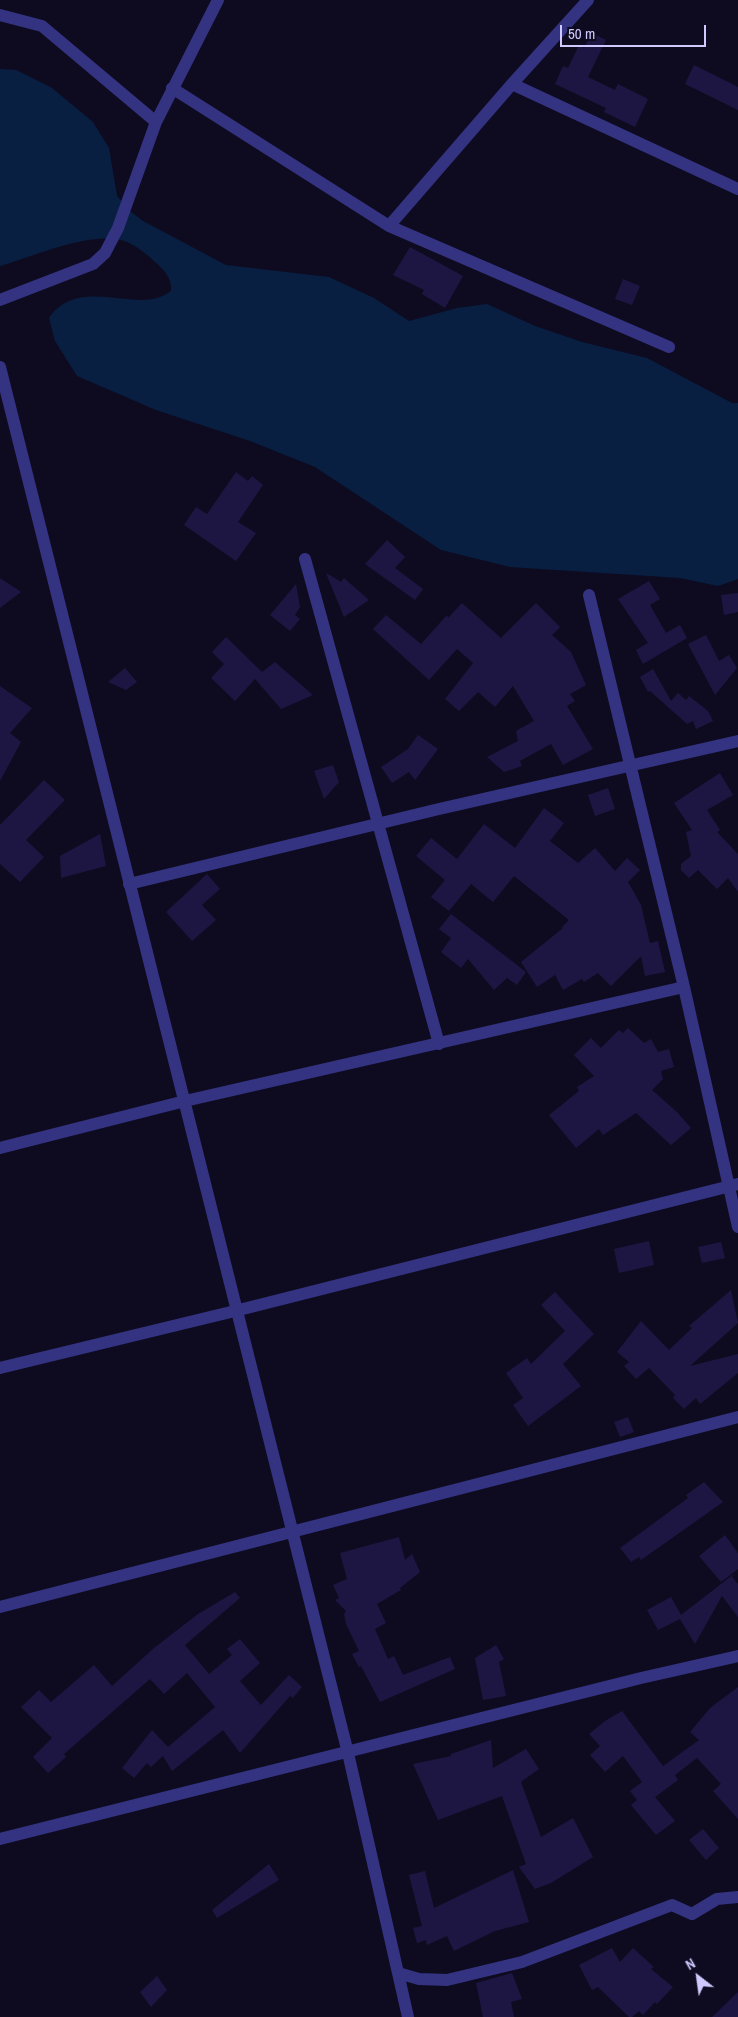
<!DOCTYPE html>
<html>
<head>
<meta charset="utf-8">
<style>
  body { margin:0 }
  #map { position:relative; width:738px; height:2017px; overflow:hidden; background:#0e0b20; font-family:"Archivo Narrow",sans-serif }
  canvas { display:block }
  .north { position:absolute; left:673px; top:1952px; width:50px; height:50px; -webkit-text-stroke:4px #0e0b20; paint-order:stroke; rotate:330deg; font-size:14px; font-weight:700; line-height:20px; text-align:center; color:#cecaff }
  .north::after { content:''; display:block; margin:auto; width:18px; height:22px; background:#cecaff; clip-path:polygon(50% 0,100% 100%,50% 72%,0 100%) }
  .scale { position:absolute; left:560px; top:25px; width:146px; height:22px; box-sizing:border-box; border:2px solid #cecaff; border-top:0; padding-left:6px; font-size:15px; line-height:18px; white-space:nowrap; color:#cecaff; -webkit-text-stroke:4px #0e0b20; paint-order:stroke }
</style>
</head>
<body>
<div id="map">
<canvas width="738" height="2017"></canvas>
<div class="north">N</div>
<div class="scale">50 m</div>
</div>
<script>
const ctx = document.querySelector('canvas').getContext('2d');
ctx.lineJoin = 'round';
function fillPath(path, color) { ctx.fillStyle = color; ctx.fill(path, 'evenodd'); }
function strokePath(path, color, width, dash) { ctx.strokeStyle = color; ctx.lineWidth = width; ctx.lineCap = dash ? 'butt' : 'round'; ctx.setLineDash(dash || []); ctx.stroke(path); }
fillPath(new Path2D(`
  M 0,69 L 16,70 L 52,88 L 93,122 L 109,148 L 117,196 L 130,211 L 143,221 L 226,265 L 329,277 L 374,298 L 409,321 L 457,308 L 487,304 L 535,326 L 582,342 L 647,358 L 732,403 L 738,403 L 738,579 L 718,586 L 680,578 L 510,567 L 441,550 L 315,467 L 250,441 L 156,410 L 77,376 L 55,341 L 49,318 C 80,273 139,317 171,291 C 172,278 164,270 155,262 C 146,253 129,240 116,239 C 80,235 35,256 0,266 Z`), '#081f42');
fillPath(new Path2D(`
  M 592,33 L 606,40 L 588,77 L 615,90 L 618,84 L 648,99 L 635,127 L 604,112 L 606,108 L 555,84 L 563,66 L 568,68 L 579,45 L 584,48 Z
  M 694,65 L 738,87 L 738,110 L 685,84 Z
  M 410,247 L 463,276 L 445,308 L 422,294 L 424,290 L 393,275 Z
  M 623,279 L 640,286 L 632,305 L 615,299 Z
  M 236,472 L 248,481 L 252,476 L 263,485 L 238,522 L 256,533 L 236,561 L 184,525 L 196,507 L 207,514 Z
  M 387,540 L 405,557 L 395,568 L 423,589 L 415,600 L 365,564 Z
  M 326,573 L 341,582 L 344,578 L 369,600 L 344,617 Z
  M 0,578 L 21,592 L 0,608 Z
  M 649,581 L 660,599 L 650,605 L 666,633 L 680,625 L 687,638 L 643,664 L 636,650 L 648,643 L 618,599 Z
  M 296,584 L 300,607 L 295,615 L 300,619 L 290,631 L 270,615 Z
  M 738,593 L 738,612 L 724,615 L 721,595 Z
  M 462,603 L 501,638 L 536,603 L 560,627 L 552,635 L 571,652 L 586,685 L 570,694 L 575,701 L 567,706 L 593,749 L 563,765 L 551,744 L 549,745 L 520,761 L 522,766 L 504,772 L 487,757 L 518,741 L 516,731 L 534,721 L 513,686 L 495,707 L 478,692 L 459,711 L 445,699 L 473,663 L 457,649 L 429,680 L 373,629 L 386,615 L 421,644 L 447,615 L 448,618 Z
  M 706,635 L 719,661 L 729,655 L 737,668 L 715,695 L 688,644 Z
  M 226,637 L 262,672 L 275,662 L 313,695 L 281,709 L 255,679 L 235,701 L 211,678 L 224,664 L 212,652 Z
  M 125,668 L 137,682 L 126,690 L 108,682 Z
  M 653,669 L 671,701 L 678,693 L 686,700 L 689,696 L 708,711 L 713,721 L 696,729 L 693,721 L 687,724 L 650,691 L 648,692 L 640,677 Z
  M 0,686 L 32,708 L 10,733 L 21,742 L 0,781 Z
  M 418,735 L 438,749 L 415,780 L 409,772 L 392,783 L 381,767 L 408,749 Z
  M 333,765 L 339,782 L 324,799 L 314,771 Z
  M 720,773 L 733,795 L 707,810 L 720,830 L 717,832 L 738,854 L 738,892 L 728,878 L 717,889 L 698,870 L 689,878 L 681,870 L 681,864 L 691,856 L 686,832 L 692,830 L 674,803 Z
  M 44,780 L 65,800 L 26,840 L 44,857 L 20,882 L 0,864 L 0,825 Z
  M 608,788 L 615,809 L 595,816 L 588,795 Z
  M 544,808 L 564,823 L 550,841 L 578,863 L 595,848 L 615,871 L 627,858 L 640,870 L 628,882 L 641,905 L 650,943 L 658,941 L 665,972 L 645,976 L 641,956 L 611,986 L 598,973 L 584,982 L 582,979 L 563,990 L 555,975 L 537,987 L 521,962 L 563,928 L 562,927 L 569,920 L 514,876 L 493,902 L 471,884 L 449,911 L 431,897 L 445,880 L 416,856 L 431,838 L 457,859 L 484,824 L 515,848 Z
  M 100,834 L 106,866 L 61,878 L 60,856 Z
  M 207,874 L 220,889 L 202,905 L 216,920 L 192,941 L 166,912 Z
  M 451,914 L 526,972 L 517,985 L 507,978 L 494,990 L 468,959 L 461,968 L 441,952 L 451,938 L 439,929 Z
  M 628,1028 L 644,1043 L 651,1039 L 658,1052 L 669,1049 L 674,1067 L 661,1071 L 663,1079 L 652,1090 L 677,1112 L 691,1128 L 671,1145 L 636,1113 L 603,1135 L 599,1129 L 576,1148 L 549,1115 L 579,1091 L 577,1087 L 594,1076 L 574,1055 L 591,1038 L 601,1048 L 619,1030 L 623,1033 Z
  M 649,1241 L 654,1265 L 619,1273 L 614,1249 Z
  M 721,1242 L 725,1258 L 702,1263 L 698,1247 Z
  M 731,1290 L 738,1323 L 690,1366 L 738,1354 L 738,1373 L 700,1404 L 696,1398 L 684,1409 L 673,1398 L 675,1395 L 649,1368 L 636,1379 L 624,1366 L 629,1362 L 617,1352 L 641,1321 L 669,1350 L 692,1328 L 689,1326 Z
  M 555,1292 L 594,1334 L 563,1364 L 581,1386 L 528,1426 L 513,1405 L 523,1398 L 506,1373 L 527,1358 L 531,1364 L 565,1331 L 541,1305 Z
  M 628,1417 L 634,1432 L 620,1437 L 614,1422 Z
  M 704,1482 L 723,1502 L 641,1560 L 639,1557 L 631,1562 L 620,1548 L 688,1498 L 686,1495 Z
  M 725,1535 L 738,1553 L 738,1569 L 721,1582 L 699,1556 Z
  M 399,1537 L 405,1560 L 412,1554 L 420,1572 L 400,1588 L 401,1590 L 377,1604 L 386,1623 L 375,1629 L 388,1659 L 394,1656 L 403,1675 L 450,1657 L 455,1669 L 380,1702 L 361,1666 L 359,1667 L 352,1654 L 359,1651 L 346,1624 L 344,1614 L 346,1611 L 335,1600 L 339,1598 L 333,1585 L 347,1579 L 340,1553 Z
  M 734,1574 L 732,1577 L 738,1584 L 738,1617 L 722,1596 L 695,1644 L 680,1619 L 658,1630 L 647,1610 L 671,1597 L 681,1615 Z
  M 235,1592 L 240,1598 L 185,1645 L 209,1674 L 232,1655 L 227,1649 L 240,1639 L 260,1663 L 240,1681 L 261,1705 L 289,1675 L 302,1687 L 293,1698 L 290,1696 L 240,1753 L 223,1730 L 172,1771 L 163,1756 L 151,1767 L 147,1763 L 134,1778 L 122,1768 L 152,1730 L 168,1747 L 215,1707 L 187,1673 L 164,1694 L 150,1679 L 64,1754 L 66,1757 L 48,1773 L 33,1757 L 52,1738 L 21,1707 L 39,1690 L 51,1702 L 94,1665 L 112,1686 L 154,1648 L 198,1614 Z
  M 496,1645 L 504,1659 L 499,1662 L 506,1696 L 483,1700 L 475,1658 Z
  M 738,1687 L 738,1819 L 713,1791 L 721,1784 L 697,1758 L 675,1775 L 678,1780 L 655,1797 L 675,1821 L 656,1835 L 631,1805 L 637,1800 L 630,1791 L 642,1782 L 623,1756 L 605,1772 L 590,1755 L 600,1746 L 589,1734 L 605,1721 L 622,1711 L 663,1766 L 699,1740 L 690,1732 L 710,1708 Z
  M 491,1740 L 493,1768 L 526,1749 L 539,1769 L 521,1782 L 541,1837 L 573,1818 L 593,1857 L 551,1883 L 535,1889 L 519,1867 L 526,1864 L 502,1796 L 438,1820 L 413,1764 L 451,1756 L 451,1754 Z
  M 703,1829 L 719,1848 L 706,1860 L 689,1840 Z
  M 269,1864 L 279,1880 L 217,1918 L 212,1910 Z
  M 513,1870 L 529,1922 L 495,1931 L 454,1951 L 447,1936 L 427,1945 L 426,1940 L 417,1943 L 413,1928 L 422,1926 L 409,1875 L 425,1871 L 434,1908 Z
  M 612,1948 L 620,1962 L 633,1948 L 654,1967 L 651,1969 L 673,1987 L 657,2004 L 655,2002 L 643,2015 L 639,2011 L 632,2017 L 629,2017 L 598,1987 L 592,1990 L 579,1965 Z
  M 512,1973 L 522,1999 L 511,2002 L 514,2017 L 483,2017 L 476,1983 Z
  M 157,1976 L 167,1990 L 151,2007 L 140,1992 Z
  M 738,1992 L 738,2017 L 712,2017 Z`), '#1e1642');
strokePath(new Path2D(`
  M 0,15 L 42,26 L 156,122
  M 512,84 L 738,189
  M 172,88 L 389,226 L 512,84 L 588,0
  M 389,226 L 669,347
  M 0,300 L 93,264 L 105,253 L 118,228 L 156,122 L 218,0
  M 0,367 L 348,1753 L 408,2017
  M 305,559 L 439,1044
  M 589,595 L 684,987 L 738,1227
  M 129,884 L 439,809 L 738,741
  M 0,1148 L 185,1101 L 684,987
  M 0,1368 L 239,1310 L 738,1184
  M 0,1607 L 738,1417
  M 0,1839 L 641,1678 L 738,1656
  M 398,1973 L 419,1979 L 447,1980 L 522,1962 L 672,1905 L 692,1914 L 717,1899 L 738,1897`), '#343382', 12);
</script>
</body>
</html>
